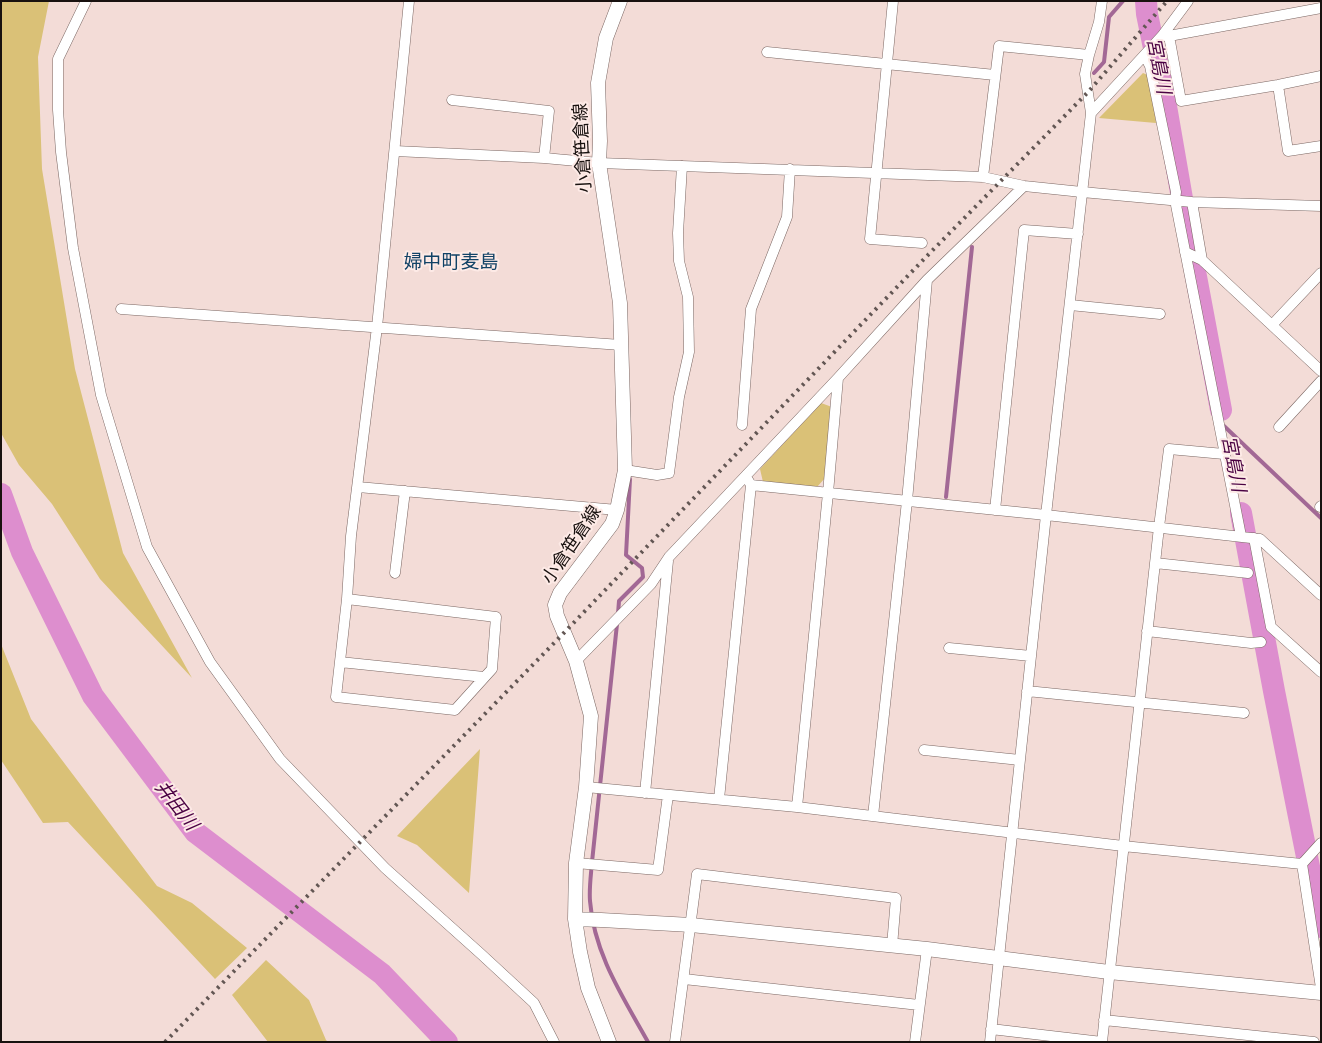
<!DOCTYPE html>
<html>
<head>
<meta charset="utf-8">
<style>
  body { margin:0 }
  #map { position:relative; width:1322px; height:1043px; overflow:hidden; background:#f3dcd7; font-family:Lora,serif }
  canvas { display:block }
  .frame { position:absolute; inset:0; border:2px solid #18110f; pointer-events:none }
</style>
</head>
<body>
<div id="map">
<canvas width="1322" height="1043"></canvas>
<div class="frame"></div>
</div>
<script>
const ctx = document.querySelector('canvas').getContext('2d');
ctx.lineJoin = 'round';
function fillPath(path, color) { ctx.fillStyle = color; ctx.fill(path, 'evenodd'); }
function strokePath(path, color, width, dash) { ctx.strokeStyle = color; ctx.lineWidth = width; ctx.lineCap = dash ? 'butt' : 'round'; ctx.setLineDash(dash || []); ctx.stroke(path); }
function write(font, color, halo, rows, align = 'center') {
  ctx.font = font + ' Lora,"Noto Sans JP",serif'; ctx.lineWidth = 4; ctx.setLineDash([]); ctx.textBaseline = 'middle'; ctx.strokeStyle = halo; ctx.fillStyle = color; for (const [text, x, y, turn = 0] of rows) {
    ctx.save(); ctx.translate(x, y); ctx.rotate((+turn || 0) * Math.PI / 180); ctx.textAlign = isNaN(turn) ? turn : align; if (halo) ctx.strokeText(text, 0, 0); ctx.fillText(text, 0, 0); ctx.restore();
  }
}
fillPath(new Path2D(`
  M 1,1 L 49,1 L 38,57 L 42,169 L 75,369 L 123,553 L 192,678 L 100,579 L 52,504 L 19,465 L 1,433 Z
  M 1143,73 L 1150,76 L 1156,123 L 1099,118 Z
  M 821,403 L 832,407 L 825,478 L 817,487 L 763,482 L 760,469 Z
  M 1,644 L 31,719 L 157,886 L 192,903 L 247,948 L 215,979 L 68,822 L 43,823 L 1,760 Z
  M 480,749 L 469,893 L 417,845 L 397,836 Z
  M 266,960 L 309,1000 L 326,1040 L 328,1042 L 268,1042 L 232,995 Z`), '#dac177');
strokePath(new Path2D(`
  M 1094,73 L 1104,62 L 1109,17 L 1123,1
  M 1224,426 L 1321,518
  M 946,497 L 972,247
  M 618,614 L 619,601 L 643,577 L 642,568 L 626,555 L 630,479
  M 617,624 L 592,862 C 591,875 589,888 590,901 C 594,954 623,997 648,1042`), '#a26895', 4);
strokePath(new Path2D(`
  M 1146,1 L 1147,14 L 1166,106 L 1189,239 L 1221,410
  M 1,494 L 22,552 L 93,696 L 195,832 L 382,974 L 447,1042
  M 1241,513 L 1274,691 L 1321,927`), '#dd8ece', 22);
const street = new Path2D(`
  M 86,1 L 58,59 L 58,110 L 61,152 L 73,248 L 101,395 L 147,547 L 210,662 L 280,759 L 385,868 L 481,954 L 534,1003 L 554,1042
  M 893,1 L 870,239 L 922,243
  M 1167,30 L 1169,36 L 1181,101 L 1278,85 L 1321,76
  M 1169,36 L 1321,8
  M 767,52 L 995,75
  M 1145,56 L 1150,66 L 1176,192 L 1175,200 L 1241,536
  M 1278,85 L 1288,151 L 1321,146
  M 452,100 L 549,111 L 544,158
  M 1091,113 L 1162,36 L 1188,1
  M 395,151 L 544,158 L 599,163 L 983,177 L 1024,186 L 1082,192 L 1192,202 L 1321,206
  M 983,177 L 999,46 L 1089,55
  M 1192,202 L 1202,260
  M 1185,252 L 1202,260 L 1321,371
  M 1070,305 L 1160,314
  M 121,309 L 621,345
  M 1272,325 L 1321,273
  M 742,425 L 751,309 L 787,217 L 790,169
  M 1279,427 L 1321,381
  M 625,470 L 657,475 L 669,473 L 679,397 L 689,352 L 688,297 L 679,261 L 678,233 L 682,166
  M 751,485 L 1046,515 L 1260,539 L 1321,595
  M 358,487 L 617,510
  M 1320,507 L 1321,506
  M 995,510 L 1024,230 L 1078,234
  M 1254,538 L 1271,627 L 1321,672
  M 1155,563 L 1248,573
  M 395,573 L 405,491
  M 347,599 L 496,617 L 492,669 L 455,710 L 336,697 L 347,599 L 351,536 L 377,327 L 409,1
  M 1147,631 L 1251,643 L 1261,642
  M 949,648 L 1031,656
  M 576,661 L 651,584 L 669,557 L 838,378 L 927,280 L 1024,186
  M 340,662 L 484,677
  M 1027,691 L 1244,713
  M 924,750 L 1020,760
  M 586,787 L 797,807 L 1123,846 L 1302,864 L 1321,843
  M 645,793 L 668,561
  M 719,799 L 751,485 L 748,480
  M 797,807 L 828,493 L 838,378
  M 873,816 L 907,501 L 927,280
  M 576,863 L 658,870 L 668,795
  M 1302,864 L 1321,988
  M 684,979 L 919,1005
  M 1104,1020 L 1314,1042
  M 991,1029 L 1102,1042 L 1159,527 L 1169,449 L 1224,454
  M 675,1042 L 697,874 L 896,898 L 892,946
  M 915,1042 L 927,949
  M 990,1042 L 1046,515 L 1091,113 L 1085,74 L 1089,55 L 1099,22 L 1102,1`);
const secondary = new Path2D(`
  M 575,919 L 601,920 L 691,925 L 927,949 L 1109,972 L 1321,993
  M 609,1042 L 588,988 L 580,952 L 575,919 L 576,863 L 586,787 L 591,716 L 576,661 L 557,616 L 555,605 L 560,593 L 612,524 L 617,510 L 625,470 L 620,303 L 599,163 L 600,141 L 598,83 L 606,38 L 620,1`);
strokePath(street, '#7b6763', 11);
strokePath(secondary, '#7b6763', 15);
strokePath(street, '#fff', 10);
strokePath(secondary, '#fff', 14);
strokePath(new Path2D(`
  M 165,1042 L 558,639 L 926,257 L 1050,131 L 1089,91 L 1167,1`), '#625653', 4, [2.5, 5]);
write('18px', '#18110f', '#fdeae6', [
  ["小倉笹倉線",583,148,-93],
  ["小倉笹倉線",572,545,-56]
]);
write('italic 19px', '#4a0243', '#fdeae6', [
  ["宮島川",1158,66,79],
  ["宮島川",1233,464,79],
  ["井田川",176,806,52]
]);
write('19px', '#114266', '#fdeae6', [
  ["婦中町麦島",451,263]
]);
</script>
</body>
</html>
